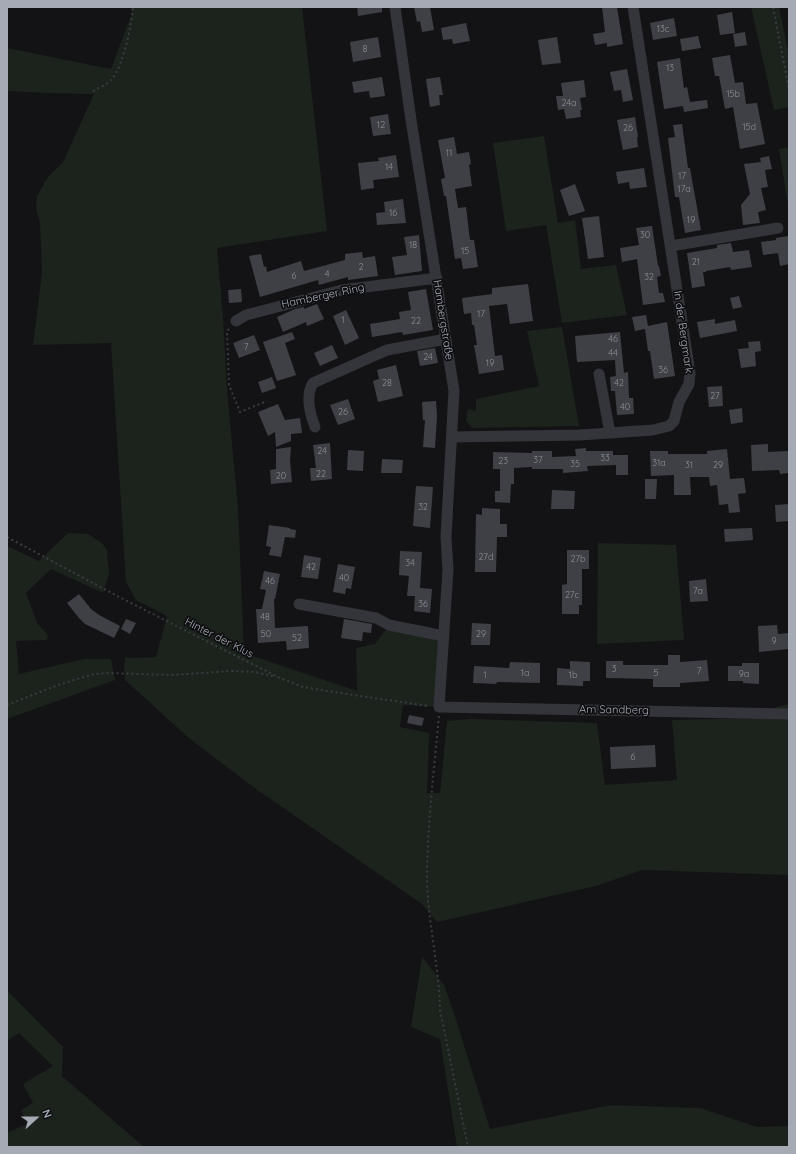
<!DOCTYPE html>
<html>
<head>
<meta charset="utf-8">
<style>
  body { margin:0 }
  #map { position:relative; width:796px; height:1154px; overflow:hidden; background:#131315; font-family:Quicksand,sans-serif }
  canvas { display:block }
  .frame { position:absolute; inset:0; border:8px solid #a5aab5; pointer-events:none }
  .north { position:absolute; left:16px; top:1098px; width:40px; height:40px; -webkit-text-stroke:3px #0e0e10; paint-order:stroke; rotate:69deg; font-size:11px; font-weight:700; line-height:16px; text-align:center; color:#a5aab5 }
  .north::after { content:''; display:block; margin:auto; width:14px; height:18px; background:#a5aab5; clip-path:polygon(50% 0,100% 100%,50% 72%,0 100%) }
</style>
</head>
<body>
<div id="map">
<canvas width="796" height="1154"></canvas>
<div class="frame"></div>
<div class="north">N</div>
</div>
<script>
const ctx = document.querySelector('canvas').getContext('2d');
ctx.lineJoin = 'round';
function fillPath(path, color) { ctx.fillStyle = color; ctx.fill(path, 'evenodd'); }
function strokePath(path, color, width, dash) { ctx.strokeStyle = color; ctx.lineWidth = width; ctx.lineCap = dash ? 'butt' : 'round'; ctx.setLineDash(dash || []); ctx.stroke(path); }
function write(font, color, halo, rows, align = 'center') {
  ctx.font = font + ' Quicksand,sans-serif'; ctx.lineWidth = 3.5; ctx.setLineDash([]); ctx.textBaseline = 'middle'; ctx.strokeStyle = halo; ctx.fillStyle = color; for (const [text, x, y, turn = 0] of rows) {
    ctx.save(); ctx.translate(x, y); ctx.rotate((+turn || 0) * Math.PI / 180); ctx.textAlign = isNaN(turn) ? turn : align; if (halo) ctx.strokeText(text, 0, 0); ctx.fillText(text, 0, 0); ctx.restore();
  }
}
fillPath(new Path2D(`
  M 131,7 L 302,7 L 327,231 L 217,248 L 223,317 L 227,390 L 238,508 L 244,653 L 357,691 L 356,648 L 375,644 L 389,625 L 444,636 L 439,707 L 403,705 L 400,727 L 429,733 L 427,793 L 440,793 L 447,721 L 471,719 L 597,723 L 605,785 L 677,780 L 672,720 L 764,718 L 776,707 L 789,704 L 789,875 L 642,870 L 596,886 L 437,922 L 422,904 L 256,789 L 190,739 L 125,680 L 124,669 L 125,658 L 156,657 L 167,616 L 136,600 L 126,582 L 111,343 L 33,345 L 42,272 L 40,223 L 36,209 L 37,196 L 48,177 L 63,162 L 94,94 L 44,93 L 7,91 L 7,48 L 111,69 L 132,13 Z
  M 751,7 L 779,7 L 789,56 L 789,107 L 774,110 Z
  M 544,136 L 558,223 L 575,220 L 581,269 L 616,265 L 627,315 L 562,323 L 546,225 L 506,231 L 493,143 Z
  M 789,147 L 789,211 L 779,149 Z
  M 562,327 L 579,426 L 472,428 L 466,421 L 468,409 L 476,411 L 476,399 L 539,386 L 527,331 Z
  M 68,533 L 88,534 L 102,543 L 107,550 L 109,574 L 103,593 L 51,569 L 26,593 L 37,623 L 48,635 L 47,640 L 16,641 L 19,674 L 84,659 L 111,659 L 115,680 L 7,719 L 7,546 L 39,561 Z
  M 598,543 L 676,545 L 684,640 L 597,644 Z
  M 422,957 L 444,985 L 454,1013 L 490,1129 L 611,1105 L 700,1108 L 757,1127 L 789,1126 L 789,1147 L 457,1147 L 440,1039 L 411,1027 Z
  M 7,990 L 63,1047 L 62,1076 L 144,1147 L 7,1147 L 7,1133 L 27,1124 L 21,1110 L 33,1103 L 23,1084 L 53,1066 L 19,1033 L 7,1041 Z`), '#1b231c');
fillPath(new Path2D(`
  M 357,7 L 382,7 L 382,12 L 358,16 Z
  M 414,7 L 430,7 L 434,30 L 422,32 L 420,21 L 417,22 Z
  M 602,7 L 617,7 L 623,44 L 607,47 L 607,43 L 595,45 L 593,34 L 605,32 Z
  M 732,12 L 735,33 L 720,35 L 717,15 Z
  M 674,18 L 677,36 L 653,40 L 650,23 Z
  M 466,23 L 470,41 L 453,44 L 452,39 L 443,40 L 441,28 Z
  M 745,32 L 747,45 L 735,47 L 733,34 Z
  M 698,36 L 701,48 L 682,51 L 680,39 Z
  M 378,37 L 381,57 L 353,62 L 350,42 Z
  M 557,37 L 561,63 L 542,65 L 538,40 Z
  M 730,55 L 735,83 L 743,82 L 746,104 L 757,103 L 765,144 L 740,149 L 733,107 L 725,109 L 719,76 L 715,76 L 712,58 Z
  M 680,58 L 684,88 L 687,87 L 690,102 L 707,100 L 708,108 L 684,112 L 683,106 L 664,109 L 657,62 Z
  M 627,69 L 633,100 L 623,102 L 621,90 L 614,91 L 610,72 Z
  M 382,77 L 385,96 L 370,98 L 369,91 L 354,93 L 352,82 Z
  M 440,77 L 443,95 L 439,95 L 440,105 L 430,107 L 426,79 Z
  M 584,80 L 586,97 L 580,98 L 582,110 L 580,110 L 581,117 L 566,119 L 564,109 L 558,110 L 556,96 L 563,96 L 561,83 Z
  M 388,114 L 391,134 L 373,136 L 370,117 Z
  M 635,117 L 638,137 L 637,137 L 638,147 L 623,150 L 617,120 Z
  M 682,124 L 688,168 L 690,168 L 701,230 L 685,233 L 679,197 L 675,197 L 668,138 L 675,137 L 673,125 Z
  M 454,137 L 457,154 L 469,152 L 471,164 L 469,165 L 472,186 L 455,189 L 458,208 L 466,207 L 470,240 L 474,240 L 478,267 L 463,269 L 461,258 L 455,259 L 446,196 L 444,196 L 441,179 L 445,178 L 438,140 Z
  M 396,155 L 399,177 L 373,180 L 374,188 L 361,190 L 358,163 L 379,161 L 378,158 Z
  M 769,156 L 772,169 L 765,170 L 768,187 L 761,188 L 766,210 L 758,212 L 760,223 L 743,225 L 741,205 L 750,194 L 744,164 L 761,162 L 760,158 Z
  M 644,168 L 647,187 L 630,189 L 629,182 L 618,184 L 616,172 Z
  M 575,184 L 585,211 L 569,216 L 560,190 Z
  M 403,199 L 406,223 L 377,225 L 376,213 L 385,212 L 384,202 Z
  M 599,216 L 604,257 L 588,259 L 582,218 Z
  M 652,226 L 658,266 L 659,266 L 661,276 L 657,277 L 659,293 L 663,293 L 665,302 L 643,305 L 637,259 L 622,262 L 620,248 L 639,245 L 636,228 Z
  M 419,235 L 422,271 L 395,275 L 392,257 L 407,255 L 404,237 Z
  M 789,236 L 789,264 L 780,266 L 778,253 L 763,255 L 761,242 L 776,240 L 776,238 Z
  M 731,243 L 733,252 L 749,250 L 752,267 L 731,270 L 730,267 L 706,271 L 706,272 L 703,272 L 705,286 L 692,288 L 687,253 L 717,248 L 717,245 Z
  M 362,252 L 363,258 L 375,256 L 378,276 L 348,280 L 348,277 L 319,285 L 318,280 L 260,297 L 249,256 L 261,254 L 264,267 L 266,266 L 267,272 L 301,261 L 304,271 L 345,260 L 345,254 Z
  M 528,284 L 533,321 L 510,324 L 507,304 L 489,306 L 495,356 L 502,355 L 504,370 L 479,374 L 474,345 L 477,345 L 474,325 L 472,325 L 471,313 L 464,314 L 462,298 L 492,294 L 492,288 Z
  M 241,289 L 242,302 L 229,303 L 228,290 Z
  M 426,289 L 433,330 L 403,335 L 402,332 L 372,337 L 370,324 L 400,319 L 399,312 L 411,310 L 408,292 Z
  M 739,296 L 742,307 L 733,309 L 730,298 Z
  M 317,304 L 324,319 L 307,326 L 306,322 L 283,332 L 277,317 L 295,309 L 304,307 L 304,309 Z
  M 346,310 L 359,338 L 345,345 L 333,316 Z
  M 646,315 L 648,326 L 667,322 L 675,376 L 654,379 L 650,351 L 648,351 L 645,329 L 635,331 L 632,317 Z
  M 715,319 L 715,324 L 735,320 L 737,331 L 700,338 L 697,322 Z
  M 292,332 L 295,339 L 285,343 L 296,375 L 277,381 L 263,342 Z
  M 620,332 L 624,373 L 628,372 L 629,398 L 633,398 L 634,414 L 617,415 L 615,391 L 611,391 L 610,377 L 616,376 L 615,360 L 577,362 L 575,336 Z
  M 254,335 L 260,350 L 239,358 L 233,343 Z
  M 760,341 L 761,351 L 755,352 L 756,366 L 741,368 L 738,349 L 749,348 L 748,342 Z
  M 332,345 L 338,358 L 320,366 L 314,353 Z
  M 435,348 L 438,363 L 420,366 L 417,351 Z
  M 396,365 L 403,396 L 378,402 L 373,381 L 379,379 L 377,370 Z
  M 272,377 L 276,388 L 262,393 L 258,382 Z
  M 722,386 L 723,406 L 709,407 L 707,387 Z
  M 348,399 L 355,419 L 338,425 L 330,405 Z
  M 436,401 L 437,416 L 435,448 L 423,447 L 425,420 L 423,420 L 422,402 Z
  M 278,404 L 285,420 L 300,418 L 302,433 L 291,434 L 291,441 L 276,447 L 275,432 L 268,436 L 258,412 Z
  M 742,408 L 743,422 L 731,424 L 729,410 Z
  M 330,443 L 332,479 L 311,481 L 310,468 L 316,468 L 313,445 Z
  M 768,444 L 768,452 L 789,451 L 789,473 L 780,474 L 779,470 L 752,471 L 751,445 Z
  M 291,447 L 290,461 L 292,482 L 271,484 L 270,470 L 276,469 L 276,449 Z
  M 586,448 L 586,451 L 613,451 L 613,455 L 628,455 L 628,475 L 616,475 L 616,465 L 587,466 L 588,471 L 563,473 L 563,469 L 532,469 L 532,467 L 514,468 L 514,484 L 511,484 L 510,503 L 495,502 L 495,491 L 500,491 L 500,469 L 493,469 L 493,452 L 532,453 L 532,451 L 552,451 L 552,457 L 576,456 L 575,449 Z
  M 727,449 L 730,479 L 744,478 L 746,493 L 738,494 L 740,512 L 729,513 L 728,504 L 719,505 L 717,485 L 710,486 L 709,477 L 690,477 L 691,495 L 674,495 L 674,475 L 651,476 L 650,451 L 668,451 L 668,454 L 707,454 L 707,451 Z
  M 348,450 L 364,451 L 363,471 L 347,470 Z
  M 382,459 L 403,460 L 402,473 L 381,473 Z
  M 645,479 L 657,479 L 656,499 L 645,499 Z
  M 416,486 L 433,487 L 430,528 L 413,526 Z
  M 552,490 L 575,491 L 574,509 L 551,509 Z
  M 789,504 L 789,521 L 776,522 L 775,505 Z
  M 482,508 L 500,509 L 500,524 L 507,524 L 507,537 L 497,537 L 496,572 L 475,572 L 476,514 L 482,515 Z
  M 269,525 L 290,528 L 290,529 L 296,530 L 295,538 L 285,537 L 281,557 L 269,555 L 271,547 L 266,546 Z
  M 752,528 L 753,540 L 725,542 L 724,529 Z
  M 567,550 L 589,550 L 589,569 L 582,569 L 582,605 L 579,605 L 579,614 L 562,614 L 562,585 L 567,584 Z
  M 400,551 L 422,552 L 420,588 L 432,589 L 430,613 L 414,611 L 415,596 L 407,596 L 409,576 L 399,575 Z
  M 304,555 L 321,558 L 318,579 L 301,577 Z
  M 338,564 L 355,567 L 351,589 L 346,588 L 345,594 L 333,592 Z
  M 264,571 L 280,574 L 275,599 L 274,599 L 275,628 L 308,626 L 309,648 L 287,650 L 286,641 L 258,643 L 256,609 L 262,609 L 266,590 L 260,589 Z
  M 706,579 L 708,601 L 690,602 L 689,581 Z
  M 79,594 L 91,609 L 99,615 L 120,626 L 114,638 L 85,624 L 79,618 L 67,603 Z
  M 126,619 L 136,623 L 130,634 L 121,629 Z
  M 344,619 L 372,624 L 371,633 L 363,632 L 362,641 L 341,638 Z
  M 472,623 L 491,624 L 490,645 L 471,645 Z
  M 777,625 L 778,634 L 789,633 L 789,649 L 759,652 L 758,626 Z
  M 668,655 L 680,655 L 680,662 L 707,660 L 709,681 L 680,683 L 680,687 L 653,687 L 653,679 L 606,678 L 606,661 L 623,661 L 623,665 L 668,665 Z
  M 570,661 L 590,662 L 590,681 L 583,681 L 583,686 L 557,685 L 557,668 L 570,669 Z
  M 510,662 L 540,663 L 540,683 L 497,682 L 496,684 L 473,683 L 474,666 L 509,668 Z
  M 742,663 L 759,663 L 759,684 L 743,683 L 743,681 L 728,681 L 728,666 L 742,666 Z
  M 409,715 L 424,718 L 422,726 L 407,723 Z
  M 655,745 L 656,767 L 611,769 L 610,747 Z`), '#3f4045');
strokePath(new Path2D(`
  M 773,7 L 789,89
  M 93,91 C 99,88 108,84 112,79 C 123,66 132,24 133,7
  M 229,329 L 227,331 L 229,385 L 240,412 L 267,401
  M 7,537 L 119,597 L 280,678 L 303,687 L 327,691 L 428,706
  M 7,705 L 58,685 L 94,674 L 108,673 L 171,675 L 232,671 L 255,672 L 276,677
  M 439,716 C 434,769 428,821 427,874 C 427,919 439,964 440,1010 L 468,1147`), '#3a3c41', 2, [2, 3]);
strokePath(new Path2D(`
  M 395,7 L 411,120 L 454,391 L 446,537 L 448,570 L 439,707 L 789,714
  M 671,246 L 778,228
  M 236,321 L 246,315 L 342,290 L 437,278
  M 599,374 L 610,433
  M 315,427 C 310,414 305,396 313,383 L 387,350 L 446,339
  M 452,437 L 580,435 L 653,430 L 669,426 L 674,421 L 679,402 L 689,384 L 690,373 L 633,7
  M 299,604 L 376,618 L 389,625 L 444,636`), '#34353a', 11);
write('9px', '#8c9099', null, [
  ["13c",663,29],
  ["8",365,49],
  ["13",670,68],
  ["15b",733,94],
  ["24a",569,103],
  ["12",381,125],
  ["15d",749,127],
  ["26",628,128],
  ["11",449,153],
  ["14",389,167],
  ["17",682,176],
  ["17a",684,189],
  ["16",393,213],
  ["19",691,220],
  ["30",645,235],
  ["18",413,245],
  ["15",465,251],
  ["21",696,262],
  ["2",361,267],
  ["4",327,274],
  ["6",294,276],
  ["32",649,277],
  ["17",481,314],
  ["1",343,320],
  ["22",416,321],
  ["46",613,339],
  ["7",246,347],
  ["44",613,353],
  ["24",428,357],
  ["19",490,363],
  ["36",663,370],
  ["28",387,383],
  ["42",619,383],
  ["27",715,396],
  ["40",625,407],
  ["26",343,412],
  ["24",322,451],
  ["33",605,458],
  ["37",538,460],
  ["23",503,461],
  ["31a",659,463],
  ["35",575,464],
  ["31",689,465],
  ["29",718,465],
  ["22",321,474],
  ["20",281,476],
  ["32",423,507],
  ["27d",486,557],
  ["27b",578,559],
  ["34",410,563],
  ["42",311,567],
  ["40",344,578],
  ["46",270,581],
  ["7a",698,591],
  ["27c",572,595],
  ["36",423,604],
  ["48",265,617],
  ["50",266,634],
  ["29",481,634],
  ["52",297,638],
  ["9",774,641],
  ["3",614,669],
  ["7",699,671],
  ["1a",525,673],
  ["5",656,673],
  ["9a",744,674],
  ["1",485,675],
  ["1b",573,675],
  ["6",633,757]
]);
write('11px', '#a5aab5', '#0e0e10', [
  ["Hamberger Ring",323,296,-12],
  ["Hambergstraße",443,320,81],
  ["In der Bergmark",683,332,82],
  ["Hinter der Klus",219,638,27],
  ["Am Sandberg",614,710,1]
]);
</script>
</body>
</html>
